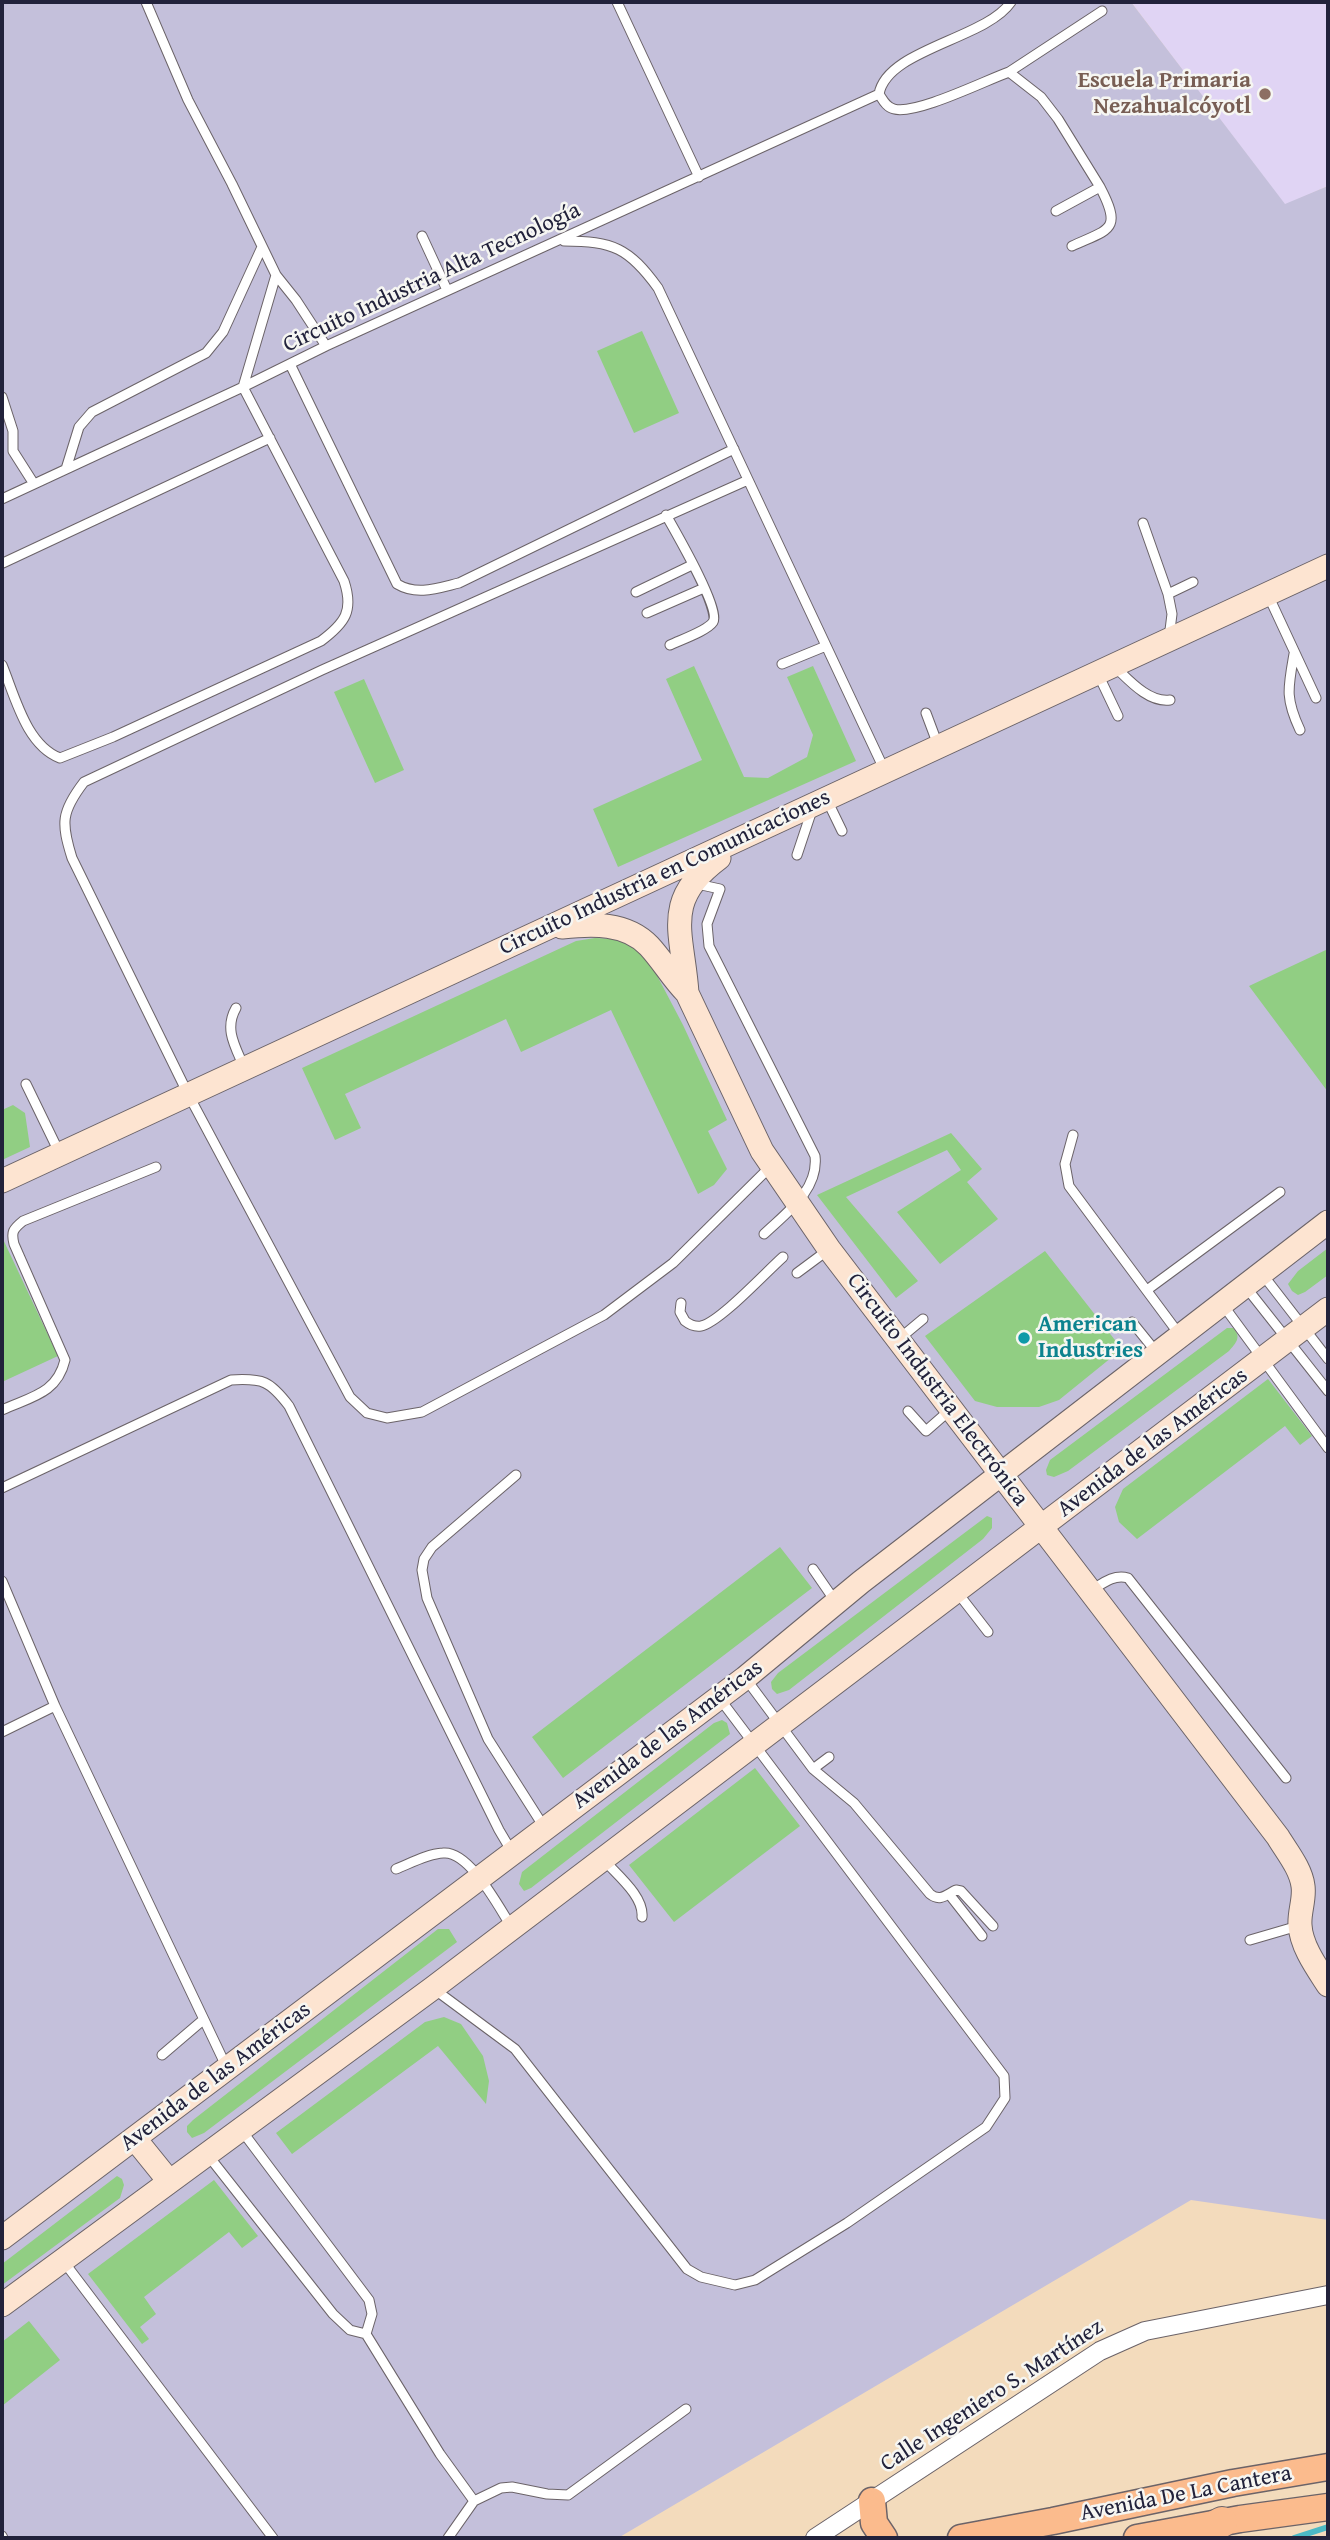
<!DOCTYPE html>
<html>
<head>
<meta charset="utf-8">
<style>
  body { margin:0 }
  #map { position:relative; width:1330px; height:2540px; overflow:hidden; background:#f3dbbc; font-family:"Gentium Book Plus",serif }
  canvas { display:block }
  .frame { position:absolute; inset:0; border:4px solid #22223b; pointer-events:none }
</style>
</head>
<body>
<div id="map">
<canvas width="1330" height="2540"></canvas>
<div class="frame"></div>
</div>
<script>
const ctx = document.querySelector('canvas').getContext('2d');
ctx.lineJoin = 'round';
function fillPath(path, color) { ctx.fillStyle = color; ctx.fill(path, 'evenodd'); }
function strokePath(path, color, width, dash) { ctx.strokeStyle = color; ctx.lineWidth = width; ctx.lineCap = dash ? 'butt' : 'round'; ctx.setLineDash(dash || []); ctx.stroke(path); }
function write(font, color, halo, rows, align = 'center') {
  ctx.font = font + ' "Gentium Book Plus",serif'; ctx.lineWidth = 5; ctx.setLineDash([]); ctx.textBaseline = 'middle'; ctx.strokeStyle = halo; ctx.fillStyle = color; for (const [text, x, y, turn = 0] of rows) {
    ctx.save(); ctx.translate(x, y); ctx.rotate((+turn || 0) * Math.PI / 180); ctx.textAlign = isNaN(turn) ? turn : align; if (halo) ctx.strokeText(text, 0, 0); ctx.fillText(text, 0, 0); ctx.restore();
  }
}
fillPath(new Path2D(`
  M 1131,2 L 1328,2 L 1328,186 L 1285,205 Z`), '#e0d4f4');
fillPath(new Path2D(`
  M 2,2 L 1131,2 L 1285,204 L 1328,186 L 1328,2220 L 1191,2200 L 618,2538 L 2,2538 Z`), '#c4c0db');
fillPath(new Path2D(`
  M 642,331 L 679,413 L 634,433 L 597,351 Z
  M 694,666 L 744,777 L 768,778 L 807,757 L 813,735 L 787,677 L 813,666 L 856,761 L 618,867 L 593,809 L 702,760 L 666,679 Z
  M 364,679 L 404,770 L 375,783 L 334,692 Z
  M 595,938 L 618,939 L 638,951 L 652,966 L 683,1025 L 727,1120 L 708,1131 L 727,1169 L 714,1185 L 698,1194 L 611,1010 L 521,1052 L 506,1019 L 345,1094 L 361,1128 L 335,1140 L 302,1068 L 576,941 Z
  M 1328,949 L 1328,1092 L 1249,986 Z
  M 13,1105 L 25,1113 L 30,1147 L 2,1160 L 2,1110 Z
  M 951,1133 L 982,1169 L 967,1182 L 998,1219 L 940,1264 L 897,1212 L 961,1170 L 947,1150 L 846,1197 L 918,1281 L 896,1298 L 817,1195 Z
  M 2,1237 L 58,1356 L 2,1382 Z
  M 1328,1248 L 1328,1275 L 1305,1292 L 1298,1295 L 1292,1291 L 1288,1284 L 1298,1271 Z
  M 1045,1251 L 1122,1349 L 1059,1400 L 1039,1407 L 997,1407 L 975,1401 L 925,1336 Z
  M 1227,1328 L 1233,1328 C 1242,1337 1236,1343 1229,1351 L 1068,1471 L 1054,1477 L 1047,1475 L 1046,1470 L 1050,1460 Z
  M 1268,1379 L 1312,1436 L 1300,1445 L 1285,1426 L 1137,1539 L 1119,1522 L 1115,1507 L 1123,1489 Z
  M 987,1516 L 992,1518 L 992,1528 L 983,1539 L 789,1690 L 777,1694 L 772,1689 L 771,1682 L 778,1673 Z
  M 780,1547 L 812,1588 L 563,1778 L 532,1737 Z
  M 722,1720 L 727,1723 L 730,1734 L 531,1888 L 524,1891 L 519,1884 L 522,1872 L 714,1723 Z
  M 755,1768 L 800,1826 L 674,1922 L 629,1865 Z
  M 438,1929 L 449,1929 L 457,1942 L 204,2133 L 192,2138 L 187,2132 L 187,2126 L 193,2120 Z
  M 444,2017 L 461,2024 L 483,2056 L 489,2081 L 486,2104 L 438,2046 L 292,2154 L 276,2133 L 425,2022 Z
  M 117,2176 L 122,2179 L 124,2185 L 120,2198 L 2,2285 L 2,2264 Z
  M 214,2180 L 258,2236 L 242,2248 L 229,2232 L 144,2297 L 156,2314 L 140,2327 L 149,2339 L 142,2344 L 88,2274 Z
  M 29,2321 L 60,2360 L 2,2406 L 2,2342 Z`), '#91ce83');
strokePath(new Path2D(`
  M 1294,2538 L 1328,2527`), '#4cb9c5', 6);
const lane = new Path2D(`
  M 146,2 L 188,100 L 232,184 L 276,275 L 296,300 L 326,346
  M 617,2 L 699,177
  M 1011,2 C 986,39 887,49 879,94 C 883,100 886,107 894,109 C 916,115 984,81 1009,72 L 1041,97 L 1058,119 L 1100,187 L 1056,211
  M 1009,72 L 1102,11
  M 422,236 L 447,290
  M 564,241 C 613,241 629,248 658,288 L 884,769
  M 1072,246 C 1109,229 1123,231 1100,187
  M 290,364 L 397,584 C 417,596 438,588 459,583 L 734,449
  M 2,397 L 13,431 L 13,451 L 34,484
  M 66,469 L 79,427 L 92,412 L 206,353 L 223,332 L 262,247
  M 748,480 L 322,670 L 84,782 C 61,812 61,823 72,858 L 188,1094 L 350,1397 L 367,1413 L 387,1418 L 422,1412 L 604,1315 L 673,1263 L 770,1167
  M 2,499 L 243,387 L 326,346 L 879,94
  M 666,515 C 675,531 721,610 713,622 C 707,631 680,640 670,645
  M 1143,523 L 1168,594
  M 3,563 L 270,438
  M 636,592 L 692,565
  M 1268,595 L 1316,698
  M 647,613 L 704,588
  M 1169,638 L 1172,614 L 1168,594 L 1193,582
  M 1294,654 C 1288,688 1285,698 1300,730
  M 782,664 L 826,646
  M 2,665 C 15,696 26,745 60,758 L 113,737 L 321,641 C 345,623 354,611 344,581 L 243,387 L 276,275
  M 1114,666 C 1128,679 1148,703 1170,700
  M 1098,674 L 1118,716
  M 926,713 L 938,745
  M 827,800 L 842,831
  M 797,855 L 812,810
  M 697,884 L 720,889 L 707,924 L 709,946 L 815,1156 C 819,1190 786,1213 764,1234
  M 236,1008 C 224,1029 235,1046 244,1067
  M 26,1084 L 59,1152
  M 1073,1135 L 1065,1164 L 1069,1186 L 1179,1334
  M 797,1273 L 828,1250
  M 1263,1275 L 1328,1359
  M 1245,1286 L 1328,1391
  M 1147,1290 L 1280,1192
  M 681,1303 L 680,1312 L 685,1321 C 690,1325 694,1327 701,1326 C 719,1323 767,1271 783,1257
  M 1223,1305 L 1328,1448
  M 1132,1322 L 1157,1353
  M 899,1339 L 923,1319
  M 2,1410 C 30,1397 57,1394 65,1360 L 14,1244 C 11,1232 13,1229 23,1221 L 156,1167
  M 908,1411 L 926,1431 L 950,1410
  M 516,1475 L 432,1547 L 424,1559 L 422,1570 L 427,1598 L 488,1739 L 544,1827
  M 2,1488 L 231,1380 C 263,1378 270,1381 289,1406 L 499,1830 L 512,1852
  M 813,1569 L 835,1601
  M 2,1581 L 55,1706 L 227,2068
  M 1092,1590 C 1103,1583 1114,1574 1128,1578 L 1286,1778
  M 957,1592 L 988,1632
  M 746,1679 L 813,1769 L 854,1803 L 930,1894 C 940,1902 946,1895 956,1890 L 961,1891 L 993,1926
  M 2,1732 L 55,1706
  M 813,1769 L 829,1757
  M 604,1860 C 617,1875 644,1896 642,1917
  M 396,1869 C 411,1863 427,1854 443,1853 C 469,1850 498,1906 511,1926
  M 949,1894 L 982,1936
  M 1250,1940 L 1298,1926
  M 434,1989 L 515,2049 L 687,2269 L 701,2277 L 735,2285 L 755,2280 L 847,2223 L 986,2127 L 1005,2098 L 1004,2076 L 720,1699
  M 162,2055 L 203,2020
  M 242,2131 L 369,2300 L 372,2314 L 366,2334
  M 207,2154 L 333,2314 L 350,2330 L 366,2334 L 440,2454 L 474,2501
  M 64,2262 L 273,2538
  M 2,2536 L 3,2538
  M 448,2538 L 474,2501 L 501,2488 L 512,2487 L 547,2494 L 568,2495 L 686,2409`);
const street = new Path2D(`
  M 815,2538 L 1100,2351 L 1145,2331 L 1328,2295`);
const secondary = new Path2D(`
  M 562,927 C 592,924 626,922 649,946 C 663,961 672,978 687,993 L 762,1151 L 829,1249 L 1278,1837 C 1287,1852 1301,1869 1303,1886 C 1305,1899 1299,1912 1300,1925 C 1301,1946 1317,1968 1328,1985
  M 687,993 C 683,933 661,901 719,858
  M 2,1181 L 1328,566
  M 135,2139 L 169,2181
  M 2,2238 L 745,1678 L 861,1582 L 1328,1222
  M 2,2305 L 433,1988 L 1328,1309`);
const primary = new Path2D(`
  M 872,2501 L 874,2523 L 884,2538
  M 961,2538 L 1053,2521 L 1233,2483 L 1328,2467
  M 1137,2538 L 1240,2519 L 1328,2507`);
const highway = new Path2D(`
  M 1193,2538 L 1222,2522`);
strokePath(lane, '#6b6368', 11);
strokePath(street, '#6b6368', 20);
strokePath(secondary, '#6b6368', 25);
strokePath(primary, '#6b6368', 29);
strokePath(highway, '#6b6368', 32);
strokePath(lane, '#fff', 9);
strokePath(street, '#fff', 18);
strokePath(secondary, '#fde4d1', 23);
strokePath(primary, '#fbbb8d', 26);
strokePath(highway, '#fbbb8d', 30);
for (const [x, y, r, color] of [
  [1265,94,7,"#8d6e63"],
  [1024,1338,7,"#0f9aa8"]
]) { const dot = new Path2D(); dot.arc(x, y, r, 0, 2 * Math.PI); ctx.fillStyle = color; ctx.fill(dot); strokePath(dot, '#f6f6f2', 2.5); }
write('bold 23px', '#785e54', '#f6f6f2', [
  ["Escuela Primaria",1251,81],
  ["Nezahualcóyotl",1251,107]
], 'right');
write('23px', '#22223b', '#f6f6f2', [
  ["Circuito Industria Alta Tecnología",432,278,-25],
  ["Circuito Industria en Comunicaciones",665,873,-25],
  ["Circuito Industria Electrónica",937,1390,53],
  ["Avenida de las Américas",1153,1443,-37],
  ["Avenida de las Américas",668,1735,-37],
  ["Avenida de las Américas",216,2077,-37],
  ["Calle Ingeniero S. Martínez",992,2396,-33],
  ["Avenida De La Cantera",1186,2494,-11]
]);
write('bold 23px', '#0d838f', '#f6f6f2', [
  ["American",1038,1325],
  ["Industries",1038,1351]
], 'left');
</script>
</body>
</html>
